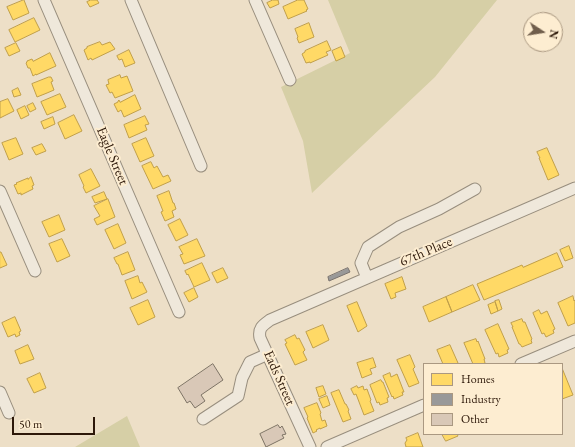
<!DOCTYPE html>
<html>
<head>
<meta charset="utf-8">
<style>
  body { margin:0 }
  #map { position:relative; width:575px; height:447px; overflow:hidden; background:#eddfc7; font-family:"EB Garamond",serif }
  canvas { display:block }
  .legend { position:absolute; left:423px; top:363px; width:140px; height:72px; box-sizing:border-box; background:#fdedd1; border:1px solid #aa9881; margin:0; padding:5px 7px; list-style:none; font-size:12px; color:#2d1809 }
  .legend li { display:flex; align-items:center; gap:8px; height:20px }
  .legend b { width:20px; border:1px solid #aa9881 }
  .north { position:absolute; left:523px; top:12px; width:40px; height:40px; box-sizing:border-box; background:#fdedd1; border:1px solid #aa9881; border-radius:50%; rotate:102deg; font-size:11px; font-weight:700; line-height:16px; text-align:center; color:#2d1809 }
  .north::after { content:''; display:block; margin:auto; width:14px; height:18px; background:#705e4c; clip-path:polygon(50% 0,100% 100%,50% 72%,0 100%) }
  .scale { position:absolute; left:12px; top:417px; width:83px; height:18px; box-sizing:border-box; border:2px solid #2d1809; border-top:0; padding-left:5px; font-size:12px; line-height:14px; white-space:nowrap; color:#2d1809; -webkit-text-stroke:3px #fdedd1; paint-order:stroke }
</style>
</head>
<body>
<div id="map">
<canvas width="575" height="447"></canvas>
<ul class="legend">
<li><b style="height:11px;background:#ffd966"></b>Homes</li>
<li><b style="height:11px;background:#999"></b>Industry</li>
<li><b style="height:11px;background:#d9c8b7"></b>Other</li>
</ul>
<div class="north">N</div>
<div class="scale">50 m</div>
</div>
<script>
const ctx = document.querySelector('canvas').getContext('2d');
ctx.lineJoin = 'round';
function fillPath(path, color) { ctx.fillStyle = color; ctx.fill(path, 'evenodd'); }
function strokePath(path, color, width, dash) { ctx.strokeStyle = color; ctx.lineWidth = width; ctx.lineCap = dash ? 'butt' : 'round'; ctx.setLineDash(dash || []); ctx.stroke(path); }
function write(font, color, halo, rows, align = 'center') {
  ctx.font = font + ' "EB Garamond",serif'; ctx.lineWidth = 4; ctx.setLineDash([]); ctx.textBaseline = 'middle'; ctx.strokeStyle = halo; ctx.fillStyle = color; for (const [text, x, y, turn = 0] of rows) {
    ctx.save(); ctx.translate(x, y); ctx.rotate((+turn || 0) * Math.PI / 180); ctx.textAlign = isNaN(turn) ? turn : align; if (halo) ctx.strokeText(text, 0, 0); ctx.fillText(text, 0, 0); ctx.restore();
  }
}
fillPath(new Path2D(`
  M 328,0 L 497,0 L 435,77 L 312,193 L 303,141 L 281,87 L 350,53 Z
  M 127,416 L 140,447 L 75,447 Z`), '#d6cfa6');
const homes = new Path2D(`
  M 24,0 L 29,13 L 13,20 L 7,7 Z
  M 91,0 L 97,0 L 99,3 L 90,7 L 87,2 Z
  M 273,0 L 278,0 L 279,4 L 270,8 L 267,3 Z
  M 298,0 L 304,0 L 308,9 L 306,10 L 307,11 L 288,19 L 283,7 Z
  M 34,18 L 40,30 L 15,42 L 9,30 Z
  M 309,23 L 314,37 L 299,43 L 297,38 L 298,37 L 295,29 Z
  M 327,41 L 331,50 L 326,52 L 328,55 L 310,63 L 310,62 L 306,63 L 302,54 L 305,52 L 305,51 Z
  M 100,42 L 102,45 L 110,42 L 115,49 L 92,60 L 91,58 L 88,60 L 84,50 L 87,48 L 87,47 Z
  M 16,43 L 20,51 L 9,56 L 5,48 Z
  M 341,47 L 345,57 L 336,61 L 332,51 Z
  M 129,50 L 135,63 L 125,67 L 122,59 L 119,60 L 117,56 Z
  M 50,53 L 56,66 L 36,75 L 36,74 L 33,76 L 30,68 L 28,68 L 26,63 L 27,62 L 27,61 L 32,59 L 33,61 Z
  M 120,75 L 121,78 L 127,76 L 133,91 L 115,98 L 112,92 L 110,93 L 106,85 L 109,84 L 108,80 Z
  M 49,77 L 51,77 L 53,81 L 51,82 L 54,90 L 47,93 L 37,97 L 32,84 Z
  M 18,88 L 21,95 L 14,97 L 12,91 Z
  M 60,94 L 66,107 L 47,115 L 41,102 Z
  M 135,95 L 141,109 L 124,117 L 121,110 L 118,112 L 114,104 L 118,102 L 118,101 L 119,100 L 120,102 Z
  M 8,99 L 14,111 L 0,118 L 0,102 Z
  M 33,103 L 36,109 L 30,112 L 27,106 Z
  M 25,106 L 29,115 L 21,119 L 17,110 Z
  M 74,115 L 82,131 L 65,139 L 58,123 Z
  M 145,116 L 149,124 L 145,125 L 147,130 L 129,138 L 124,125 Z
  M 53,117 L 55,124 L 44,129 L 41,122 Z
  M 16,138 L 23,154 L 9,160 L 2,143 Z
  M 146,138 L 154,156 L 140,162 L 132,144 Z
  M 42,144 L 46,151 L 36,155 L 32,148 Z
  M 547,148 L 559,175 L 548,180 L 539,158 L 540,158 L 537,152 Z
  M 151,162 L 154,168 L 157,166 L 163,177 L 168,175 L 171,181 L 153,189 L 142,166 Z
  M 91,169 L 100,186 L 86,193 L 83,187 L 84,186 L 79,175 Z
  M 31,177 L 34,185 L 32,186 L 33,189 L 21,195 L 21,193 L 18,194 L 14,185 L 17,184 L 16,183 L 28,178 L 28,179 Z
  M 169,191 L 173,203 L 174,203 L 176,209 L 172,211 L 174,217 L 165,221 L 161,212 L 163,211 L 157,196 Z
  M 104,192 L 107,199 L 95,203 L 92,197 Z
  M 108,199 L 115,217 L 97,225 L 94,219 L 100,216 L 94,206 Z
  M 59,215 L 65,230 L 49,237 L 42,222 Z
  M 180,219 L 188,235 L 176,241 L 168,225 Z
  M 118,224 L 126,243 L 114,249 L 105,230 Z
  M 62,239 L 70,256 L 57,262 L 49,244 Z
  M 197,239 L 205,256 L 184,264 L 180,255 L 183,254 L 179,247 Z
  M 569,246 L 573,258 L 565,261 L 560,250 Z
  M 0,252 L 1,252 L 7,265 L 0,268 Z
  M 128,252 L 135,270 L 122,275 L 118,264 L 117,264 L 114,258 Z
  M 557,253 L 563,267 L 484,300 L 477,284 L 522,265 L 523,267 Z
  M 202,263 L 210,280 L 194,287 L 188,274 L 187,275 L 185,271 Z
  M 223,268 L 228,278 L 217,283 L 212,273 Z
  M 138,276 L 140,283 L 142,282 L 147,292 L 145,293 L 132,299 L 125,281 Z
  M 402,277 L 406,289 L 395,293 L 396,297 L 391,299 L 385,284 Z
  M 473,285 L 480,300 L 452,312 L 446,297 Z
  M 194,288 L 198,297 L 189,302 L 184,293 Z
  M 573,296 L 574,301 L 575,300 L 575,323 L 568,326 L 558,303 Z
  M 446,297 L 452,312 L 429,322 L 423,307 Z
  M 148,300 L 155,317 L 138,325 L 130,308 Z
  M 499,300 L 502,309 L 498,311 L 495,301 Z
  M 357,302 L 367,326 L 358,332 L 347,306 Z
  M 495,302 L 498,311 L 491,314 L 488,305 Z
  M 539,310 L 541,314 L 547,311 L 555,329 L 553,330 L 554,333 L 546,337 L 544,333 L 542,334 L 533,313 Z
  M 15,317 L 21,331 L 19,332 L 20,335 L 16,337 L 15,334 L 8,337 L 2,323 Z
  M 522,319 L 523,322 L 525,322 L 532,339 L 531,340 L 532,343 L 522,347 L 520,344 L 519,344 L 512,327 L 513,327 L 511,323 Z
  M 498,324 L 509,349 L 507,350 L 508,353 L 499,357 L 498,353 L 496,354 L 485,330 Z
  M 323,325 L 329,340 L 313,348 L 306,332 Z
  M 295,335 L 297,339 L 299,338 L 305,350 L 303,352 L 307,360 L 295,365 L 285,344 L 287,343 L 285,340 Z
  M 476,339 L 477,342 L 478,341 L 485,359 L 484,359 L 485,363 L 482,364 L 473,364 L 464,343 Z
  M 28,345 L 34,359 L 20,364 L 15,351 Z
  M 450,345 L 458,363 L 456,364 L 443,364 L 437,350 Z
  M 410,355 L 415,367 L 413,369 L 419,383 L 409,387 L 397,360 Z
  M 373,358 L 376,367 L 370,369 L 372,374 L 362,378 L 357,363 Z
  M 562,368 L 573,395 L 562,399 Z
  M 40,373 L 46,388 L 34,393 L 27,379 Z
  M 390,373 L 391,377 L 397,374 L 404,392 L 402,392 L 403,395 L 394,399 L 393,396 L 392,397 L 383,376 Z
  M 381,380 L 382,382 L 383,382 L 389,397 L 387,398 L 388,402 L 380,405 L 379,402 L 377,403 L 370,385 Z
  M 323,386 L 326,394 L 319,397 L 316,388 Z
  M 357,386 L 358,388 L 363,386 L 364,390 L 367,389 L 371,400 L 370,401 L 374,411 L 364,415 L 356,394 L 354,395 L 351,389 Z
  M 339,390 L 345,404 L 346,404 L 349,410 L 348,411 L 351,419 L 343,422 L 331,393 Z
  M 327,396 L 330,405 L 323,408 L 319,399 Z
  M 317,403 L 321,413 L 320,414 L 322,421 L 325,420 L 327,426 L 320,429 L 320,428 L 316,430 L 317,431 L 313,433 L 307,418 L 308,417 L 304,408 Z
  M 418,433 L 423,447 L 406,447 L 405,443 L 407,440 L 406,438 Z
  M 442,434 L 457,434 L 458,436 L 446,441 Z`);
fillPath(homes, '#ffd966');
strokePath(homes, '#c09f4a', 1);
const industry = new Path2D(`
  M 348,268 L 350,272 L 329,281 L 328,277 Z`);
fillPath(industry, '#999');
strokePath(industry, '#79726e', 1);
const building = new Path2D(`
  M 213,364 L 223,380 L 201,395 L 205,401 L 195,408 L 190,401 L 187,403 L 178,388 Z
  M 278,425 L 280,428 L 282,426 L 286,434 L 282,435 L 284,438 L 266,447 L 260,434 Z`);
fillPath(building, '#d9c8b7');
strokePath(building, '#7d7365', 1);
const minor = new Path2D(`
  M 44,0 L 179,312
  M 131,0 L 201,166
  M 255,0 L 290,80
  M 0,191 L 35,271
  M 367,278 L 361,263 L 368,247 L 399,227 L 439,209 L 475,189
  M 521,364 L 575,341
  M 0,392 L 9,413
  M 203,419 L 238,396 L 242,378 L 250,362 L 268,354
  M 310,447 L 260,338 C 258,328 263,325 270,320 L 575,188
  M 327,447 L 424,405`);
strokePath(minor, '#988e7e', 13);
strokePath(minor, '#efe8db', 11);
write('14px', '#2d1809', '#fdedd1', [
  ["Eagle Street",112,156,67],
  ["67th Place",426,252,-23],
  ["Eads Street",279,378,66]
]);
</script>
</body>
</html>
